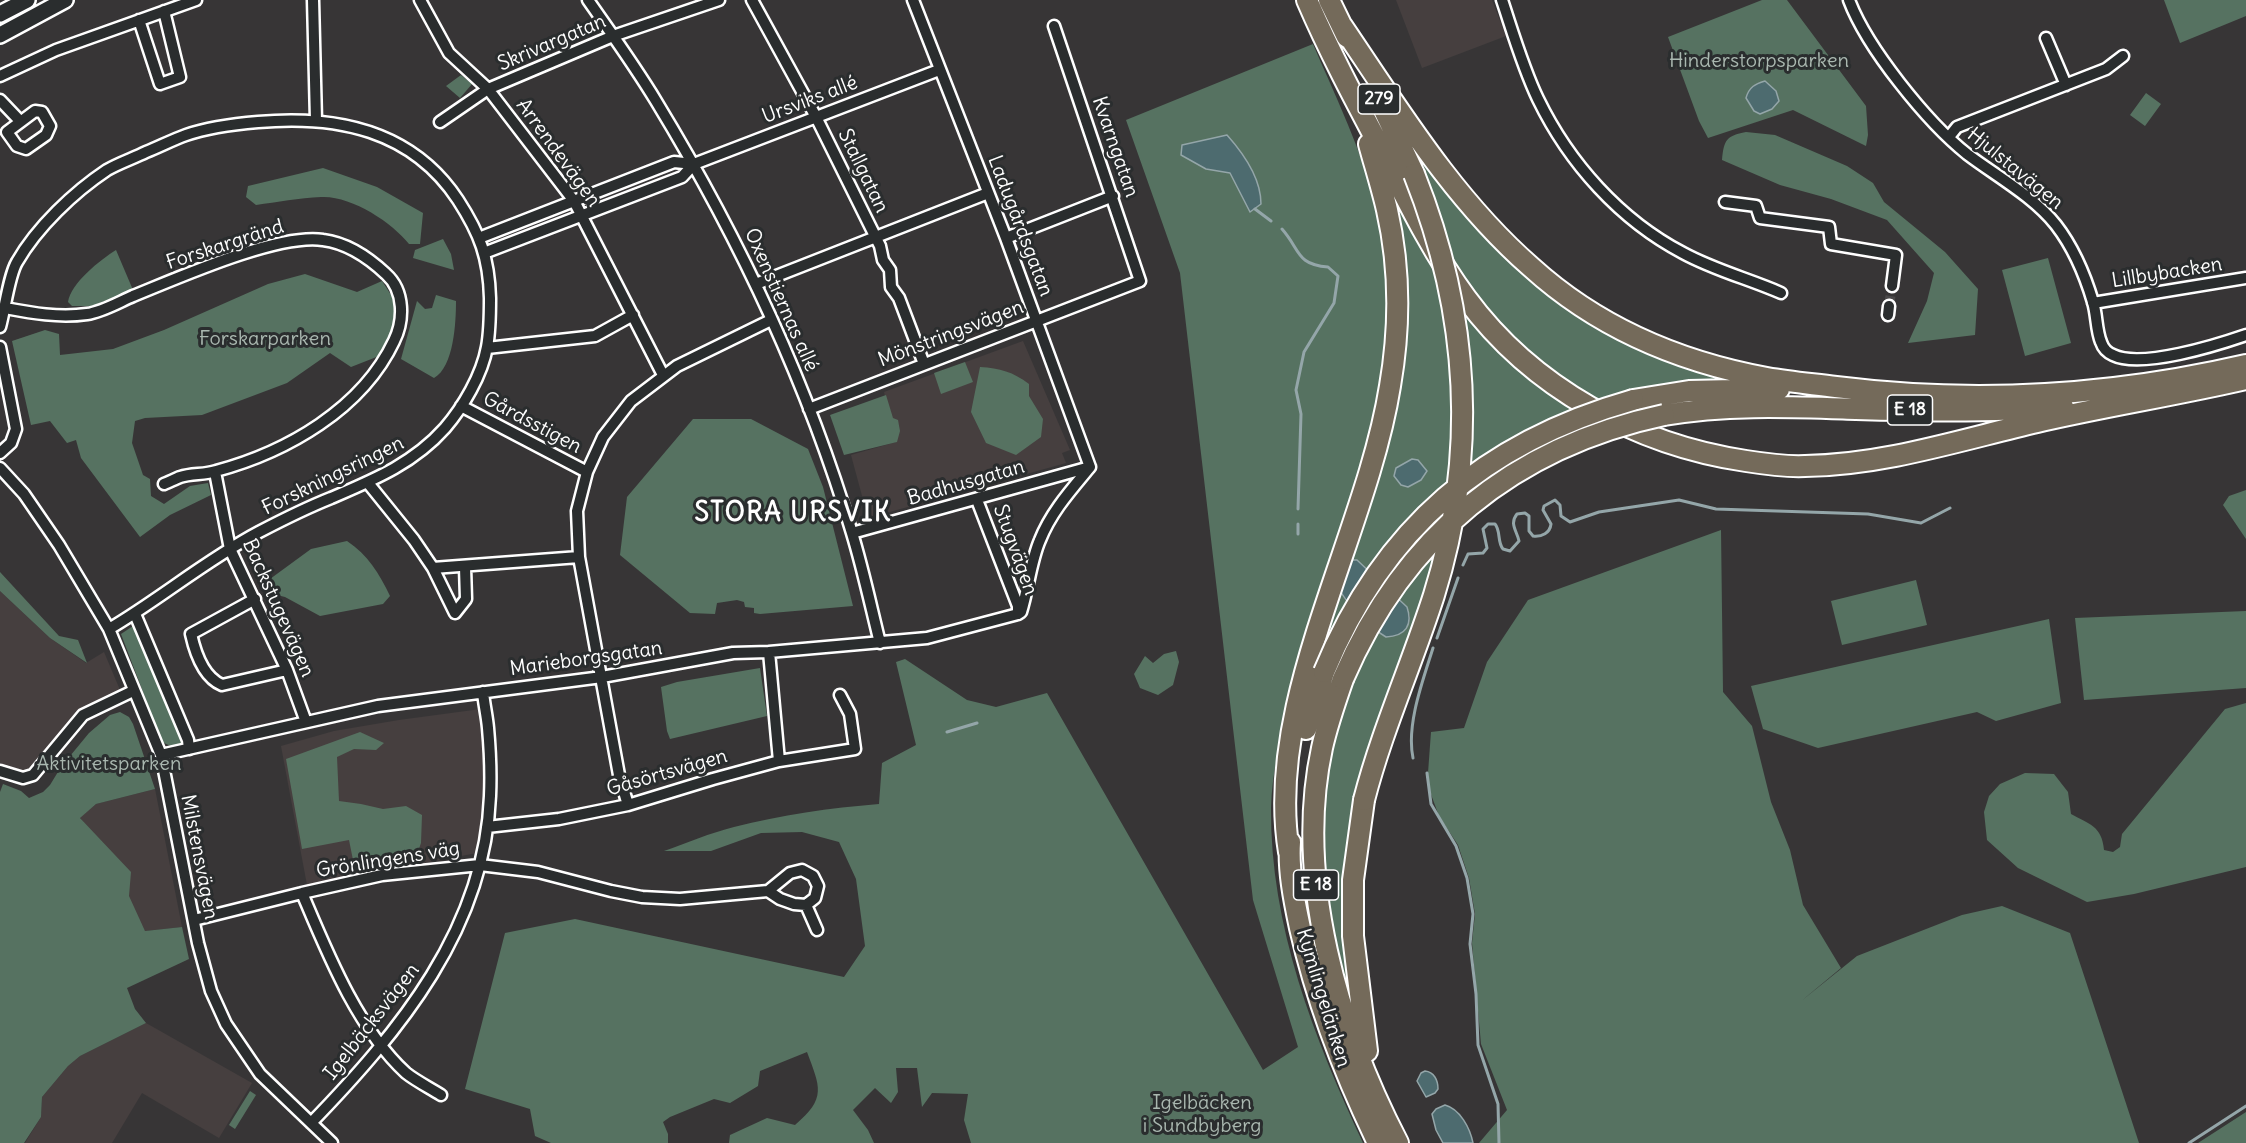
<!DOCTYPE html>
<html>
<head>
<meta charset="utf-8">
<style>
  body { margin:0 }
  canvas { display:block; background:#373536 }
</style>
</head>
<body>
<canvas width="2246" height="1143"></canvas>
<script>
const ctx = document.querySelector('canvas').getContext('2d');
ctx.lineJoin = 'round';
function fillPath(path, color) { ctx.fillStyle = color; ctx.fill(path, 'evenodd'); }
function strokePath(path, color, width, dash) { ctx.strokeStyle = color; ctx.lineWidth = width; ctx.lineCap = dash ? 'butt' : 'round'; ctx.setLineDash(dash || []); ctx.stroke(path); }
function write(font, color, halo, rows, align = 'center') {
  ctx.font = font + ' Delius,sans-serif'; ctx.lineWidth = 6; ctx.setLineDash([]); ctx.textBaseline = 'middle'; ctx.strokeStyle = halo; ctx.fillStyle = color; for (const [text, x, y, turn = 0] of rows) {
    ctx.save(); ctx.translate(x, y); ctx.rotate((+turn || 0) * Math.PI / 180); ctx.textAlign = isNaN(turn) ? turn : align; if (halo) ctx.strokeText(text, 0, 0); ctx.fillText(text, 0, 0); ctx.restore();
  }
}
fillPath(new Path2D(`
  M 1396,0 L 1492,0 L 1506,36 L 1422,68 Z
  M 1023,341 L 1070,450 L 1062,453 L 1066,463 L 868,518 L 851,455 L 896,442 L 884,392 Z
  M 0,591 L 50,638 L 86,663 L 104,652 L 120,690 L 82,709 L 31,773 L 0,763 Z
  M 481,709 L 484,790 L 477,853 L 307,885 L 281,746 L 334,731 L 399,720 Z
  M 155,789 L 182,927 L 145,931 L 80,817 L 96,804 Z
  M 146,1023 L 252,1083 L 219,1138 L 142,1093 L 112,1143 L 25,1143 L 41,1117 L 42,1097 L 68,1066 L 80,1056 Z`), '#463f3f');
fillPath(new Path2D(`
  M 1762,0 L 1787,0 L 1866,106 L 1868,135 L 1866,146 L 1793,110 L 1708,138 L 1699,121 L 1668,37 Z
  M 2164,0 L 2246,0 L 2246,16 L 2180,43 Z
  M 1313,44 C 1339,105 1370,166 1381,232 C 1402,362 1360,470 1322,591 C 1309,629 1299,668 1289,707 C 1280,740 1272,773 1271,808 C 1270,926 1314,1038 1363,1143 L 971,1143 L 964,1120 L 968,1094 L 932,1093 L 922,1107 L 917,1068 L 896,1068 L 898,1092 L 891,1103 L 875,1088 L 853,1110 L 868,1130 L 874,1143 L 729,1143 L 730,1135 L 767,1118 L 795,1125 C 827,1098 820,1087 807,1052 L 760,1071 L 758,1086 L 730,1103 L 714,1099 L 670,1117 L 663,1122 L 668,1134 L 668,1143 L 551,1143 L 535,1136 L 530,1109 L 465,1089 L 505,933 L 575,919 L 844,977 L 865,946 L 856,879 L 839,842 L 802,832 L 761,833 L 711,851 L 664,851 C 687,843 710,833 734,827 C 781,815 830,808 879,804 L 882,763 L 916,745 L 896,662 L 905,659 L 967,700 L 996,707 L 1047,693 L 1263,1070 L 1298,1047 L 1253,900 L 1180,273 L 1126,120 Z
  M 461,75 L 472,84 L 460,98 L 446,86 Z
  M 2146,93 L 2161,104 L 2145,126 L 2130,115 Z
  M 1397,113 L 1515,262 L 1725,374 L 1724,382 L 1678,382 L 1597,401 L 1562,379 L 1526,352 L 1490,314 L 1453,269 Z
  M 1746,132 L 1775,135 L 1847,166 L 1873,183 L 1884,202 L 1945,252 L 1978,289 L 1975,335 L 1908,343 L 1927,301 L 1934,273 L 1887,220 L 1831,199 L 1780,185 L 1722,160 C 1724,140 1726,136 1746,132 Z
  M 1381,166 L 1437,275 L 1578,410 L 1415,515 L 1387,545 L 1368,570 L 1357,560 L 1348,560 L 1400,363 Z
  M 323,168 L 377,187 L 423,213 L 420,244 L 409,244 C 392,222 350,195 321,197 C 299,198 277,202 256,205 L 246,197 L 248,186 Z
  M 443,239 L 451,254 L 454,270 L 413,258 L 415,250 Z
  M 116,250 L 133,290 L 92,306 L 72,306 L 68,302 C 71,283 100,260 116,250 Z
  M 2048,258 L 2071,343 L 2025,356 L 2002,270 Z
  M 305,274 L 357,292 L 382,281 L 395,301 L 393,335 L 379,356 L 351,367 L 330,353 L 287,383 L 202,415 L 145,418 L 135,421 L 132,443 L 143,475 L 150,479 L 151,496 L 164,504 L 190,486 L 208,483 L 211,495 L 170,515 L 140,537 L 81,458 L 76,440 L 67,443 L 50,421 L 31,425 L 12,341 L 45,330 L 59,334 L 60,355 L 113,349 L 164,330 L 268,284 Z
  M 436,295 L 456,301 C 456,322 454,367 434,378 L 401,359 L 417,301 L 425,309 L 432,308 Z
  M 965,362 L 973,382 L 941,394 L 934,373 Z
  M 980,367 C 1000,368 1013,372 1029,384 L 1029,396 L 1043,419 L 1041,437 L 1016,455 L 986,443 L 971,412 Z
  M 886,395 L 893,418 L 898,420 L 900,431 L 897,442 L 844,455 L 830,415 Z
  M 693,419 L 751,419 L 808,449 L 823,487 L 853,606 L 760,614 L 754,613 L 754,608 L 745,607 L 744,602 L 737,600 L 717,603 L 715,614 L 690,613 L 620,555 L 627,497 Z
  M 2246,490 L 2246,539 L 2223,505 L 2229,496 Z
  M 1721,530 L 1723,692 L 1752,726 L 1771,802 L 1790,850 L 1803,905 L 1841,968 L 1800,1002 L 1857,956 L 1962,915 L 2002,906 L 2070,933 L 2139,1143 L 1479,1143 L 1507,1110 L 1481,1044 L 1472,943 L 1475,914 L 1469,878 L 1458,845 L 1439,816 L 1429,789 L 1428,773 L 1431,732 L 1464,728 L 1487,662 L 1528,600 Z
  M 347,541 C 368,555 379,573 390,596 L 383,604 L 320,616 L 285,597 L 265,592 L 270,579 L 311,549 Z
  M 1437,548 L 1419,611 L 1377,725 L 1351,819 L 1346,865 L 1358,1030 C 1328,931 1306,830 1336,728 C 1346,694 1361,663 1376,631 L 1386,637 L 1409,624 C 1412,611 1406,605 1397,597 Z
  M 0,572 L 59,636 L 78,640 L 87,663 L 50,638 L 0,591 Z
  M 1916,580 L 1927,625 L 1842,645 L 1831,601 Z
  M 1339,589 L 1347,603 L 1326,643 L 1309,686 Z
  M 2246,611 L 2246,688 L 2084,700 L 2075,618 Z
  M 2049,619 L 2061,703 L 1996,721 L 1977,712 L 1818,748 L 1763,729 L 1751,686 Z
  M 133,626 L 183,745 L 175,748 L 162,742 L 121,634 Z
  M 1176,651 L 1179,662 L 1173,685 L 1158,695 L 1140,688 L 1134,674 L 1145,656 L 1153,663 L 1164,654 Z
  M 760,668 L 767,716 L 670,739 L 667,731 L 661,687 L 677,682 Z
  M 2246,703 L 2246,867 L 2134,894 L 2087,902 L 2018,868 L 1987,840 L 1984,812 L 1989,796 L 2000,784 L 2025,773 L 2054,774 L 2068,792 L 2071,814 C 2089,824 2102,826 2104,850 L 2113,852 L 2120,847 L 2122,834 L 2225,709 Z
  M 120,712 L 129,717 L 133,724 L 155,789 L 96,804 L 80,818 L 131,872 L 129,896 L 145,931 L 182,927 L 189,959 L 127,988 L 135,1009 L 146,1023 L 80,1056 L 68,1066 L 42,1097 L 41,1117 L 24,1143 L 0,1143 L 0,792 L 3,784 L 21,791 L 29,798 L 43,792 L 50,785 L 61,767 L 89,733 L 110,715 Z
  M 360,732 L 384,743 L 376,750 L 354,749 L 337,757 L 339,801 L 361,804 L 383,809 L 406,806 L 422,815 L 421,843 L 415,860 L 355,870 L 349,840 L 302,849 L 286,759 Z
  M 250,1091 L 256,1095 L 235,1129 L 229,1125 Z
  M 2246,1112 L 2246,1143 L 2198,1143 Z`), '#567261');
const water = new Path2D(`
  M 1765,81 L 1776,91 L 1779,101 L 1772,109 L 1760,114 L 1754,111 L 1746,98 C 1749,87 1755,84 1765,81 Z
  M 1227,135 C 1244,154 1261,178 1261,204 L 1250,212 L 1230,173 L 1206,169 L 1181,155 L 1182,145 Z
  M 1412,459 L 1418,460 L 1427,471 L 1421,480 L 1408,487 L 1401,485 L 1394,476 L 1396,468 Z
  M 1348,560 L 1357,560 L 1407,607 C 1413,625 1406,636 1386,637 C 1363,623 1349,607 1336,584 Z
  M 1425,1071 C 1434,1072 1438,1080 1438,1089 L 1435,1093 L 1426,1097 L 1417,1081 L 1421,1073 Z
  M 1445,1105 C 1460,1109 1470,1128 1473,1143 L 1443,1143 L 1436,1130 L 1432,1114 L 1436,1109 Z`);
fillPath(water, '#4d6b6f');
strokePath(water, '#94a6a9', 1.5);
strokePath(new Path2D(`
  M 1255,209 L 1271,221
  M 1282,229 C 1300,249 1296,265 1328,267 L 1338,276 L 1334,303 L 1304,352 L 1296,390 L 1301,414 L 1298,509
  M 1298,524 L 1298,534
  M 1463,565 L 1468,554 L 1483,553 L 1487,548 L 1483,529 L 1488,524 L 1495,524 C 1501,531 1497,542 1503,549 L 1510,551 L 1519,541 C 1517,531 1509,524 1517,514 L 1525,513 L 1529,516 L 1529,531 L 1533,536 C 1542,537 1550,533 1551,524 L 1543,510 L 1544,506 L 1555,500 L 1560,505 L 1561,516 L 1570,522 L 1599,512 L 1679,500 L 1716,509 L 1868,514 L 1921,523 L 1950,508
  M 1437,638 L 1458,578
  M 947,732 L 977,723
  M 1413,758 C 1406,725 1423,680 1433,648
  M 1427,773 L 1431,804 L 1456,846 L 1467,878 L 1473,914 L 1470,944 L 1476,994 L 1478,1045 L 1498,1104 L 1499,1143
  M 2189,1143 L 2246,1106`), '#94a6a9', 3);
strokePath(new Path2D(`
  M 1889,306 L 1892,286`), '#4b494a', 10, [10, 5]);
const minor = new Path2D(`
  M 313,0 L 316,120
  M 420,0 L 449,53 L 488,89 L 574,201 L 663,375
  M 588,0 C 611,33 635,66 656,101 C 738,236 807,382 852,533 C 863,569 871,607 880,643
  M 752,0 L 816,117 L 880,246 L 883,260 L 890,270 L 891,287 L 899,298 L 924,364
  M 913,0 L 1006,238 L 1090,467
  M 1502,0 C 1513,33 1523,68 1538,99 C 1569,163 1620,220 1683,253 C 1714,270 1749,279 1781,293
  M 1849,0 C 1867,48 1927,122 1967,154 C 1996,176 2033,196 2056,225 C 2073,247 2085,275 2093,302 C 2097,315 2096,330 2101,342 C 2103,348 2108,353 2113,355 C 2141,369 2217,345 2246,335
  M 139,20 L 160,84 L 180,77 L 164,11
  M 2046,38 L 2066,85
  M 0,76 L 56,50 L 196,0
  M 0,100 L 20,121
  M 35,111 L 42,112 L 50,126 L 46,135 L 26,149 L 17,146 L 7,132 Z
  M 440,122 L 488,89 L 613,36 L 719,0
  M 1949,137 L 1957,127 L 2106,69 L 2123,56
  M 1725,202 L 1756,206 L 1760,218 L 1829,227 L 1831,244 L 1896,255 L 1892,286
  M 479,238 L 674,162 L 694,164 L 939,70
  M 1006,238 L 1113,196
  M 484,253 L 682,177 L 694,164
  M 756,284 L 988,193
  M 2093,303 L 2246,278
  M 5,308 C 32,313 59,318 87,314 C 102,312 119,302 133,296 C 178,278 278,233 323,240 C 347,243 369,258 386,274 C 405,291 404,321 394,341 C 362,409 287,452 216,471 C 204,475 192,473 180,477 C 175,479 169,482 164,484
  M 1888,315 L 1889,306
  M 0,327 C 5,309 9,275 17,262 C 37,227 74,192 107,170 C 119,163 134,158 146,152 C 159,147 172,140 186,135 C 209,127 234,124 258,122 C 337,115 412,130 458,200 C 480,234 489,258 490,298 C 490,314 490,331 487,347 C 482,375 463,407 445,428 C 413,464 373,480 331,498 C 306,508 282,520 259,532 C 206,560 160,599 109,629
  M 0,347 L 16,429 L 11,443 L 0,453
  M 487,348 L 595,336 L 633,315
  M 461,406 L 587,472
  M 809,409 L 1140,281 L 1054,26
  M 0,468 L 24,494 L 59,545 L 109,629 L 161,755 L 198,943 L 211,991 L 226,1024 L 260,1074 L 332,1143
  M 215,472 L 230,549 L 287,670 L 306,722
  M 368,483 L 414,540 L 433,568 L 455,613 L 466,599 L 465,567
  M 977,500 L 1018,606 L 1018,614
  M 852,533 L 1090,467
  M 433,568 L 579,557
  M 255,599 L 191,634 C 195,652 203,677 222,685 L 287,670
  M 135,614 L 188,740 L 189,749
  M 1018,614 L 1021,612 C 1028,590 1031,560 1040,540 C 1051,512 1071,490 1090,467
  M 769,652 L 779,761
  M 161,755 L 378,706 L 602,677 L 733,653 L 769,652 L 927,638 L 1018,614
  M 0,771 L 23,778 L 33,775 L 83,715 L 133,691
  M 628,805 L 619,775 L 579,557 L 577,511 L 587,472 L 603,437 L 631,401 L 677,366 L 771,320
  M 487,827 L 559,819 L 628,805 L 713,779 L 779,761 L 855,749 L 850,714 L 840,695
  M 302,893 C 327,952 357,1028 406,1073 C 416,1081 430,1088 441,1095
  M 806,905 L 817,930
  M 194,920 L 302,893 L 382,875 L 480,865 L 538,872 L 611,891 L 642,897 L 680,899 L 768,891 L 780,899 L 794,904 L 806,905 L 815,898 L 818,886 L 813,876 L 802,870 L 790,873 L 768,891
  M 311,1123 C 399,1032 485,929 490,796 C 491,774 490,750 488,728 C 487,716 484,704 483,692`);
const secondary = new Path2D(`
  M 0,14 L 27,0
  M 0,35 L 65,0`);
const motorway = new Path2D(`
  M 1307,0 C 1329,51 1355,100 1381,149 C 1407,200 1432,252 1466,298 C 1532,388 1637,445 1746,461 C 1765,464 1785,467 1805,466 C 1884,465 1960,440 2037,422 C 2106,406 2177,395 2246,379
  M 1329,0 L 1347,37
  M 1342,26 C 1399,110 1454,200 1531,267 C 1597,327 1680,362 1767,378 C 1790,382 1813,384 1836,387 C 1972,404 2112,396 2246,365
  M 1377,95 L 1414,174
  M 1633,400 L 1689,391 L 1779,389
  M 1664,415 C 1728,404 1792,407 1856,409 C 1925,411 1994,412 2063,407
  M 1343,679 C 1335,702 1327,725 1322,748 C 1294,878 1338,1028 1398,1143
  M 1306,729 L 1324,672
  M 1364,800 L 1353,880 L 1353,936 L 1367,1051
  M 1290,842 C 1288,870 1294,900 1300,928 C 1317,1003 1344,1073 1378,1143
  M 1289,852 C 1264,701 1366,536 1390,386 C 1400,328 1400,267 1387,210 C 1382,188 1375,166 1369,144`);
strokePath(minor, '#fff', 15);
strokePath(secondary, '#fff', 20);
strokePath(motorway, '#fff', 24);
strokePath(minor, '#2a2d2e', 10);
strokePath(secondary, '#2a2d2e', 15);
strokePath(motorway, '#746a5a', 20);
const motorwayBridge = new Path2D(`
  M 1324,672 C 1383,528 1485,442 1633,400
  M 1343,679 C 1404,537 1513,447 1664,415
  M 1364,800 C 1382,730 1412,664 1434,595 C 1479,451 1469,312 1414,174`);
strokePath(motorwayBridge, '#fff', 24, []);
strokePath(motorwayBridge, '#746a5a', 20);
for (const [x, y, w] of [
  [1379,99,42],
  [1910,410,45],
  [1316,885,45]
]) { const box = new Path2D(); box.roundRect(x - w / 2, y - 15, w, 30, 4.5); ctx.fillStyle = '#2a2d2e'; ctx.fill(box); strokePath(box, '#fff', 1.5); }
write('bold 18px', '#fff', null, [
  ["279",1379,99],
  ["E 18",1910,410],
  ["E 18",1316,885]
]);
write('20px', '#fff', '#2a2d2e', [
  ["Skrivargatan",552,43,-23],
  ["Ursviks allé",810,100,-21],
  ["Kvarngatan",1115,147,71],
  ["Arrendevägen",558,153,54],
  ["Hjulstavägen",2015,169,39],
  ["Stallgatan",863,171,64],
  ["Ladugårdsgatan",1020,226,69],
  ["Forskargränd",225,245,-18],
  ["Lillbybacken",2167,273,-9],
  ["Oxenstiernas allé",781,300,66],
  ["Mönstringsvägen",951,334,-21],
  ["Gårdsstigen",532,423,28],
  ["Forskningsringen",333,476,-26],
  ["Badhusgatan",966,483,-16],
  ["Stugvägen",1015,550,70],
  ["Backstugevägen",278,608,66],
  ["Marieborgsgatan",586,659,-8],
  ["Gåsörtsvägen",667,773,-16],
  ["Milstensvägen",199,857,79],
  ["Grönlingens väg",388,860,-9],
  ["Kymlingelänken",1323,998,73],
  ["Igelbäcksvägen",372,1022,-52]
]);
write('20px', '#aab8b0', '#2a2d2e', [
  ["Hinderstorpsparken",1759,61],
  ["Forskarparken",265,339],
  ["Aktivitetsparken",109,764],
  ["Igelbäcken",1202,1103],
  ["i Sundbyberg",1202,1126]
]);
ctx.letterSpacing = '1.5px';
write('bold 26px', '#fff', '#2a2d2e', [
  ["STORA URSVIK",793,514]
]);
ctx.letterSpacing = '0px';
</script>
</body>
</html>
